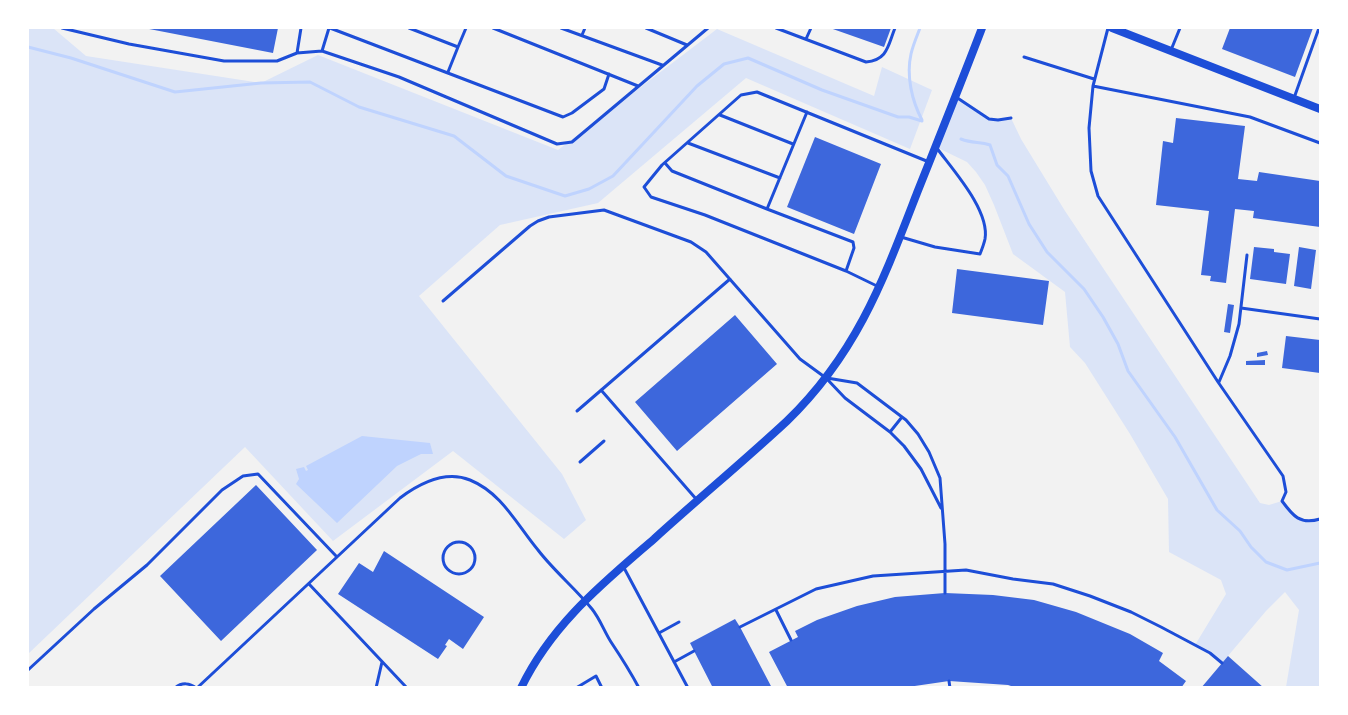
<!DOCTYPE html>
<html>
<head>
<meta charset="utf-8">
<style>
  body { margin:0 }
  #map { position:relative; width:1348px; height:715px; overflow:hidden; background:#f2f2f2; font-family:Manrope,sans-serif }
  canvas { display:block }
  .frame { position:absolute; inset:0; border:29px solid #fff; pointer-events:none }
</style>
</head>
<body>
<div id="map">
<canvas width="1348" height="715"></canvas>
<div class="frame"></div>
</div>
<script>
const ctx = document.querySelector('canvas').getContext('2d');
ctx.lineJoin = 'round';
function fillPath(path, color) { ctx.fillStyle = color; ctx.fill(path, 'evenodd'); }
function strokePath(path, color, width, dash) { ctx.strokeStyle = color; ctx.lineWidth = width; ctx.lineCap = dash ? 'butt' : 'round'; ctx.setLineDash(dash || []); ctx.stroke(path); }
fillPath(new Path2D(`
  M 28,28 L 53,28 L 86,56 L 261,83 L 318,55 L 558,150 L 717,29 L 874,96 L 882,67 L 932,90 L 910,149 L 746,78 L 598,203 L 500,225 L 419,296 L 562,474 L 586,520 L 564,539 L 453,451 L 333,541 L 245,447 L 28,654 Z
  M 955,96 L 989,119 L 1011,118 L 1021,139 L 1065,211 L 1260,503 L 1269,505 L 1282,501 C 1295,520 1298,522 1320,519 L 1320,687 L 1286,687 L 1299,610 L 1285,592 L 1266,611 L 1222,663 L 1210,653 L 1195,645 L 1226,594 L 1221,580 L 1169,552 L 1168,499 L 1130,434 L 1085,363 L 1070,347 L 1065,292 L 1013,254 L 994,205 L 985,185 L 976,172 L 967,162 L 936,147 Z`), '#dbe4f7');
fillPath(new Path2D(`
  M 362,436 L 430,443 L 433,454 L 421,454 L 397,466 L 337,523 L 296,484 L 299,479 L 296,469 L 304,467 L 306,471 L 308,470 L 306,466 Z`), '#bfd3fe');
strokePath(new Path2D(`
  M 920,28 C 917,36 913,45 911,54 C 906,76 912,101 922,120
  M 28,47 L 71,58 L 175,92 L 261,83 L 310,82 L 359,107 L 454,136 L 506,176 L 565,196 L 589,189 L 613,176 L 697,86 L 724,64 L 748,58 L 822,90 L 898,117 L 909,117 L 922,121
  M 961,139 C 973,144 980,141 990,145 L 997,165 L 1008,176 L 1029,224 L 1047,252 L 1084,289 L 1103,317 L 1118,344 L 1128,371 L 1175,437 L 1217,510 L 1240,531 L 1251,547 L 1266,562 L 1287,570 L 1320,563`), '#bfd3fe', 3);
fillPath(new Path2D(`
  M 144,28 L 278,28 L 273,53 Z
  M 830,28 L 891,28 L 884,47 Z
  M 1230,28 L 1313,28 L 1295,77 L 1222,49 Z
  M 1176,118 L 1245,126 L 1238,179 L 1257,181 L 1259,172 L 1320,181 L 1320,227 L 1253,218 L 1254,211 L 1235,209 L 1226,283 L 1210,281 L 1211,276 L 1201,275 L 1209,211 L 1156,205 L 1163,141 L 1173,143 Z
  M 815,137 L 881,164 L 854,234 L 787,207 Z
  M 1254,247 L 1274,249 L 1274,252 L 1290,254 L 1286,284 L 1250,279 Z
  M 1299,247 L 1316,250 L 1311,289 L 1294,286 Z
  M 957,269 L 1049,281 L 1043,325 L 952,313 Z
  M 1228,304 L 1234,305 L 1230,333 L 1224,332 Z
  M 735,315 L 777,364 L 677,451 L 635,402 Z
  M 1286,336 L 1320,340 L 1320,373 L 1282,368 Z
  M 1267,351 L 1268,355 L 1257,357 L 1257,353 Z
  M 1265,360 L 1265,365 L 1246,365 L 1246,361 Z
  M 256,485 L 317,550 L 221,641 L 160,576 Z
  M 384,551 L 484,617 L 463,649 L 449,639 L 445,645 L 447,646 L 438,659 L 338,594 L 359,563 L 373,572 Z
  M 945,593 L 993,595 L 1034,600 L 1076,612 L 1130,634 L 1163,653 L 1159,661 L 1186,681 L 1181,688 L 1017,688 L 1008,685 L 949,681 L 901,688 L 788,688 L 769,652 L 798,637 L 795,631 L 817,620 L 857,606 L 895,597 Z
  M 735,619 L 740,627 L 772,688 L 713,688 L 690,643 Z
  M 1228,656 L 1264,688 L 1201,688 Z`), '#3d67dc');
strokePath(new Path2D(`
  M 62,28 L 129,44 L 224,61 L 277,61 L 297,53 L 322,51
  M 329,28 L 322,51 L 399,77 L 557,144 L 572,142 L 708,28
  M 330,28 L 563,117 L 572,113 L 604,89 L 609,74
  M 409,28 L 458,47 L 466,28
  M 493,28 L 638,86
  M 561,28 L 662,65
  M 646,28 L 687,45
  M 776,28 L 866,62 C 888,60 888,45 895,28
  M 1108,28 L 1093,86 L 1089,128 L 1091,171 L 1098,196 L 1218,382 L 1283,476 L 1286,492 L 1282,501 C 1293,516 1300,525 1320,519
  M 582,35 L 585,28
  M 806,39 L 811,28
  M 1171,50 L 1180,28
  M 297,53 L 301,28
  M 1024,57 L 1094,79
  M 448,72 L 458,47
  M 1093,86 L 1250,117 L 1320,143
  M 956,97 L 989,119 L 998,120 L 1011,118
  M 1294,98 L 1319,28
  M 807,112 L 767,209 L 853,242 L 854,248 L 846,271
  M 720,115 L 793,144
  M 688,143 L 780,178
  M 665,163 L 672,171 L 767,209
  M 901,237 L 935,247 L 980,254 C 982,249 984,244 985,239 C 990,210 952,169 936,147
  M 879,287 L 846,271 L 705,215 L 651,197 L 644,187 L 662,165 L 741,95 L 757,92 L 929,162
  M 443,301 L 530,226 L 538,221 L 549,217 L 604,210 L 691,242 L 706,252 L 800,359 L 826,378 L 845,398 L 890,432 L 904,446 L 921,469 L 941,508
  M 1241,308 L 1320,319
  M 827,378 L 857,383 L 906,420 L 918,434 L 929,452 L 940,478 L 945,544 L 945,593
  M 1219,382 L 1230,356 L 1239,324 L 1247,255
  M 601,390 L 697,500
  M 577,411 L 730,279
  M 890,432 L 902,417
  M 580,462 L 604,441
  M443 558a16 16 0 1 1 32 0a16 16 0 1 1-32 0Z
  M 623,566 L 688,688
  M 309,584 L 407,688
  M 776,610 L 791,640
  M 740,627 L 816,589 L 873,576 L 966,570 L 1013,579 L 1053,584 L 1090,596 L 1131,612 L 1161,627 L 1210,653 L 1222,663
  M 659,633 L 679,622
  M 674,662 L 694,651
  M 28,670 L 94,609 L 147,565 L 222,490 L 243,476 L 258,474 L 337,557
  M 949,681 L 950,688
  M 175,688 C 182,682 190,683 196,688
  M 197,688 L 400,498 C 420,483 445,470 470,480 C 502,493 517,525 538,550 C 554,571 575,588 592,609 C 600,619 604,631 611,642 C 621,657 630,671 639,688
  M 376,688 L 382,662
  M 576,688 L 596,676 L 602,688`), '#1d4ed8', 3);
strokePath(new Path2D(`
  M 1112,28 L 1320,109
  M 521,688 C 552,624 602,584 654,539 C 698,499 744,461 787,421 C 857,353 883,281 917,193 C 939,138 961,83 982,28`), '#1d4ed8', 8);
</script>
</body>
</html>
